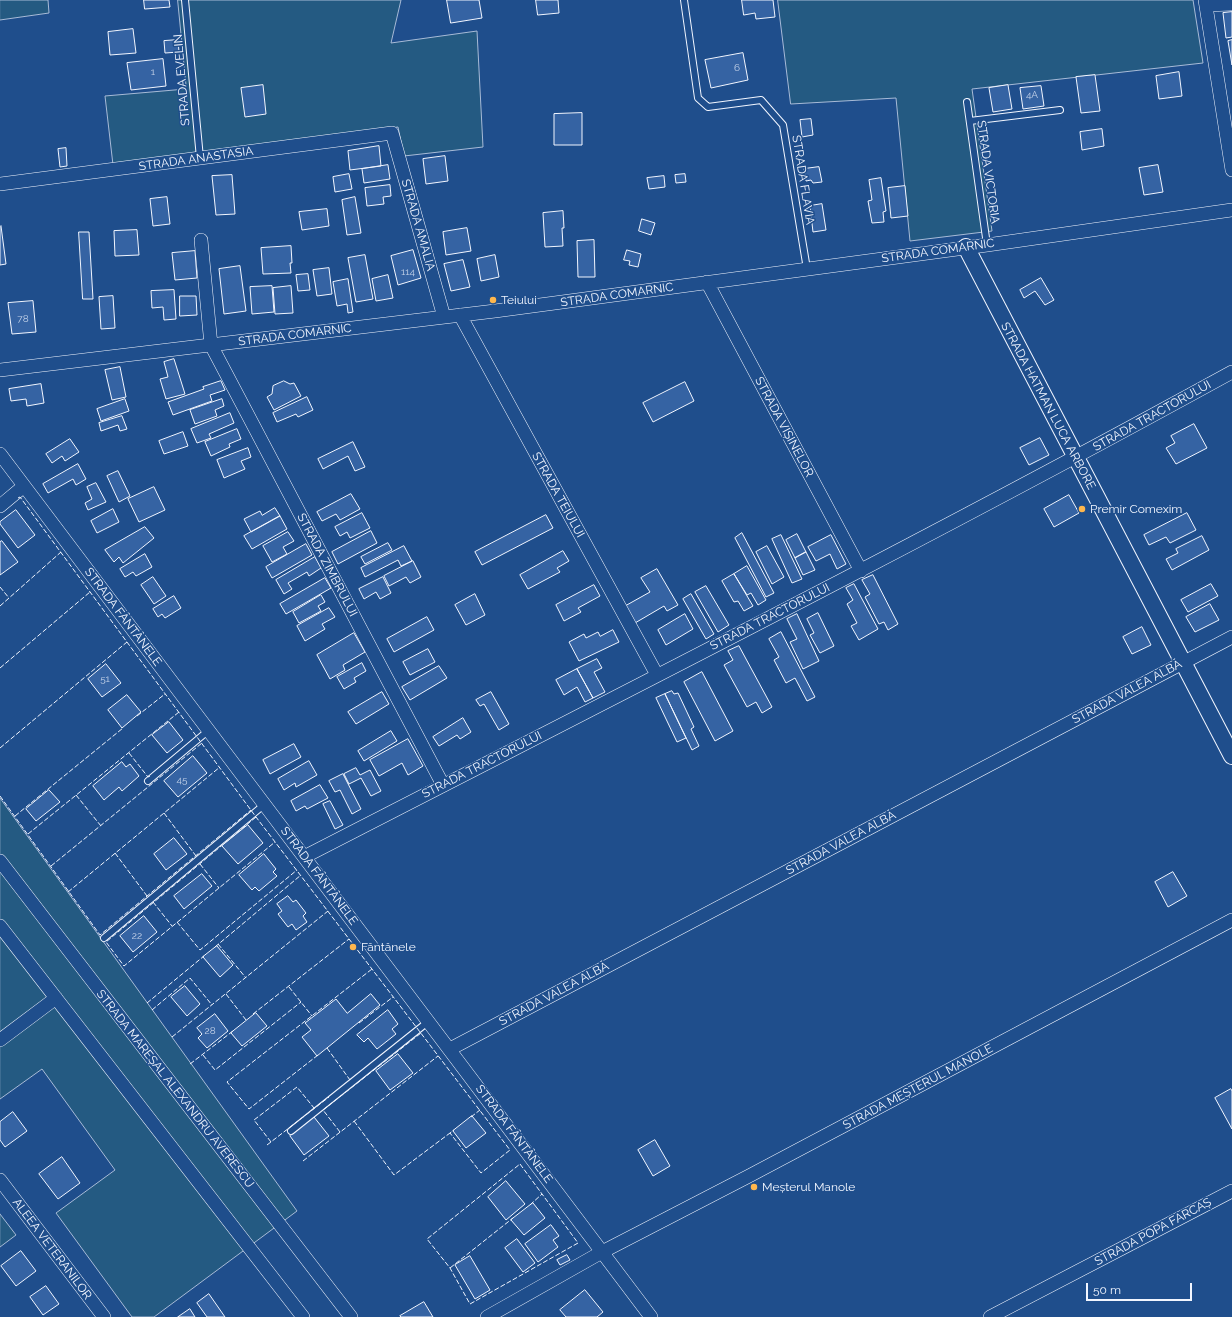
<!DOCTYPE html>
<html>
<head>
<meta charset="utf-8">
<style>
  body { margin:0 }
  #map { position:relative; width:1232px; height:1317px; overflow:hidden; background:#1f4e8c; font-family:Raleway,sans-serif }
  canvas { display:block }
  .scale { position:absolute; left:1086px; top:1283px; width:106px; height:18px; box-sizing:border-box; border:2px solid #f2f6ff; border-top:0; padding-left:5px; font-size:12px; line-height:14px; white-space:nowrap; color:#f2f6ff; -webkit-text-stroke:3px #1f4e8c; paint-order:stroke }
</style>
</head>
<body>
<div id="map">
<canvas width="1232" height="1317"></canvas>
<div class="scale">50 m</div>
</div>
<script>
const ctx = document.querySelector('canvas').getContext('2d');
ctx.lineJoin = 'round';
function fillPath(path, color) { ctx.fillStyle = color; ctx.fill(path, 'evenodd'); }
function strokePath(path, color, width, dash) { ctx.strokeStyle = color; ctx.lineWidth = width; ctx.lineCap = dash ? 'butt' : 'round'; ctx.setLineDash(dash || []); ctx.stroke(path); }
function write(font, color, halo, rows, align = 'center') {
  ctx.font = font + ' Raleway,sans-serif'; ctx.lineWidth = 3; ctx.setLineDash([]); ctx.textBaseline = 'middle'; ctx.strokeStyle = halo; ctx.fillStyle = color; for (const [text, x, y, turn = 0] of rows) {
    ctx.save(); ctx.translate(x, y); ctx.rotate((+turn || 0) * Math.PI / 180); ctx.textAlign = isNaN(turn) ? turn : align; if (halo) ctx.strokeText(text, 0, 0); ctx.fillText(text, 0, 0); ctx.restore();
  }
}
const green = new Path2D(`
  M 0,0 L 48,0 L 49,13 L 0,20 Z
  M 178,0 L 401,0 L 391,43 L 477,31 L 483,147 L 404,156 L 398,127 L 113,165 L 105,96 L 186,89 Z
  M 778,0 L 1193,0 L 1203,63 L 972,89 L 992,231 L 910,241 L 896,98 L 791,104 Z
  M 0,798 L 297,1211 L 154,1317 L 132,1317 L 56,1213 L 115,1170 L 42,1069 L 0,1099 Z
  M 0,1214 L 16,1235 L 0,1247 Z`);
fillPath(green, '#245a82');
strokePath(green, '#a8bbd7', 1);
const building = new Path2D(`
  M 144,0 L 169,0 L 170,7 L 145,9 Z
  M 447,0 L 479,0 L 482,18 L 451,23 Z
  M 536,0 L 558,0 L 559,13 L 538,15 Z
  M 742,0 L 773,0 L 775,17 L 756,19 L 755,13 L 744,15 Z
  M 1232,12 L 1232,37 L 1226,38 L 1223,13 Z
  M 133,29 L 136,53 L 110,55 L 108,32 Z
  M 178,40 L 179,52 L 165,53 L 164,41 Z
  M 1232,40 L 1232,65 L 1228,41 Z
  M 743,53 L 748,80 L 711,88 L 705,60 Z
  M 163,59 L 166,86 L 131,90 L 127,63 Z
  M 1179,72 L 1182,96 L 1159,99 L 1156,76 Z
  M 1095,75 L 1100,111 L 1081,113 L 1076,77 Z
  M 263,85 L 266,114 L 245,117 L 241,88 Z
  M 1008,85 L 1012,109 L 993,112 L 989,88 Z
  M 1041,86 L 1044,106 L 1023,109 L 1020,88 Z
  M 582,113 L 582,145 L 554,145 L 554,114 Z
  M 811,119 L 813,135 L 802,137 L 800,120 Z
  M 1102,129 L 1104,146 L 1082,150 L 1080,132 Z
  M 379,146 L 381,166 L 350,170 L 348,151 Z
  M 66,148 L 67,166 L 60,167 L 58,149 Z
  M 445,156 L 448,181 L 426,184 L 423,159 Z
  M 388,165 L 390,179 L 364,183 L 362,169 Z
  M 1158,165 L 1163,192 L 1144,195 L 1139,168 Z
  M 819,167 L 822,182 L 813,183 L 811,180 L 806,181 L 804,169 Z
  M 349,174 L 352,189 L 335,192 L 333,177 Z
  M 685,174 L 686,182 L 676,183 L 675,175 Z
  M 232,175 L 235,214 L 216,215 L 212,176 Z
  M 664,176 L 665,187 L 649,189 L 647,178 Z
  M 881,178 L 886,211 L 883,212 L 884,222 L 872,223 L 868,201 L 872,200 L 869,180 Z
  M 390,185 L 391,196 L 383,197 L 384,204 L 367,206 L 365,188 Z
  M 905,186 L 908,216 L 891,218 L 888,188 Z
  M 167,197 L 170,224 L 153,226 L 150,199 Z
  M 355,197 L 361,233 L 347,235 L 342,200 Z
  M 822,204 L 826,230 L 813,232 L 810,206 Z
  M 327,209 L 329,226 L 302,230 L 299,212 Z
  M 563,211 L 564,228 L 562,228 L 563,246 L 545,247 L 543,213 Z
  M 642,219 L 655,223 L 651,235 L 639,231 Z
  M 1,226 L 6,264 L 0,265 L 0,227 Z
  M 467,228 L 471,251 L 446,255 L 443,232 Z
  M 137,230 L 139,255 L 115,256 L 114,231 Z
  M 79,232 L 89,232 L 93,299 L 83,299 Z
  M 594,240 L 595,277 L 578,277 L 577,241 Z
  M 291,246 L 292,263 L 290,263 L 291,273 L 263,274 L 261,248 Z
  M 413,250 L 421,278 L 398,285 L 391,256 Z
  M 627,250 L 641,254 L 638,267 L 629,265 L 630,261 L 624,260 Z
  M 195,251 L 197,278 L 175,280 L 172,253 Z
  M 365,255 L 373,299 L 356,302 L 348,258 Z
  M 495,255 L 499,277 L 481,281 L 477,259 Z
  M 463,260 L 470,287 L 451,291 L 444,264 Z
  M 240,266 L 246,311 L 224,314 L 219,269 Z
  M 329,268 L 332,294 L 317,296 L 313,270 Z
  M 308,274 L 310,290 L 298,291 L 296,275 Z
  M 388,275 L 393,298 L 376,301 L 372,279 Z
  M 1041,278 L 1054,300 L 1045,305 L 1035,291 L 1024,298 L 1020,290 Z
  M 348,279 L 353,312 L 348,313 L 347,304 L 337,306 L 333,282 Z
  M 272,286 L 274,312 L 252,314 L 250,287 Z
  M 291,286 L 293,313 L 275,314 L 273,288 Z
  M 174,290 L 176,319 L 164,320 L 163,307 L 152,308 L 151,291 Z
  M 113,296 L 115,328 L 101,329 L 99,297 Z
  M 180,296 L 196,296 L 197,315 L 180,316 Z
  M 33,301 L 36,332 L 12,334 L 8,303 Z
  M 174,359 L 185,394 L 166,399 L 160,379 L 168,377 L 164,362 Z
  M 120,367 L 126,397 L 112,400 L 105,370 Z
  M 221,381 L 225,390 L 210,395 L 212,401 L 173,415 L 168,402 L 204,389 L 203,387 Z
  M 284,381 L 290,384 L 294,383 L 301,396 L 274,410 L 267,397 L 272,394 L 273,386 Z
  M 685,382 L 694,401 L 653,422 L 643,403 Z
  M 41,384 L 44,403 L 27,406 L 26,399 L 11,401 L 9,389 Z
  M 307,397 L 313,410 L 298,417 L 296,414 L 277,422 L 273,413 Z
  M 125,399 L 129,411 L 101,421 L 97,409 Z
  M 222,399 L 224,406 L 215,410 L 217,416 L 195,424 L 190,410 Z
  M 230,413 L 234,423 L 209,434 L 211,438 L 197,443 L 191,429 Z
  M 122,416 L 127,429 L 120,431 L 118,425 L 101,431 L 99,423 Z
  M 1194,424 L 1207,448 L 1176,464 L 1166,448 L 1175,443 L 1171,436 Z
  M 237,429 L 241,439 L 229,444 L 230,447 L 211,456 L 205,442 Z
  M 183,432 L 188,446 L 164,454 L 159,441 Z
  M 1040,438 L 1049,455 L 1029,465 L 1020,448 Z
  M 70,439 L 79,452 L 65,461 L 62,456 L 52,463 L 46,454 Z
  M 353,442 L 365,467 L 355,471 L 348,456 L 323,469 L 318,459 Z
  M 248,448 L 251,457 L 241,461 L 245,469 L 224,478 L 217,460 Z
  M 78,464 L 86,479 L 76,485 L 73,479 L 48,493 L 43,484 Z
  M 118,471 L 130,496 L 119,502 L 107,476 Z
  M 96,483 L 106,502 L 88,510 L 85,503 L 92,499 L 87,487 Z
  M 154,487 L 165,510 L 139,522 L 128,499 Z
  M 351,494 L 360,509 L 340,520 L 336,514 L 322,521 L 317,512 Z
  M 1069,495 L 1079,513 L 1054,527 L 1044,509 Z
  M 275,508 L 280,516 L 251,532 L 244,519 L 260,511 L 262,515 Z
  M 113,509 L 119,522 L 97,533 L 91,521 Z
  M 16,510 L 35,535 L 18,548 L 0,524 L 0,522 Z
  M 362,513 L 370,528 L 350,538 L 347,532 L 340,536 L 335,527 Z
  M 1187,513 L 1196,530 L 1170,543 L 1166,537 L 1149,545 L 1144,535 Z
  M 546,515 L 553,528 L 482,565 L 475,552 Z
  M 280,516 L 287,529 L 252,549 L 244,536 Z
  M 145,527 L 154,538 L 123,563 L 119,557 L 114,562 L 105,550 Z
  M 371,531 L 377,543 L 338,564 L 332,552 Z
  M 288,532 L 294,541 L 283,547 L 287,554 L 272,562 L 263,546 Z
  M 742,533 L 774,593 L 766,597 L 735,538 Z
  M 797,534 L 806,552 L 795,558 L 786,540 Z
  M 781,535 L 802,579 L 792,583 L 772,539 Z
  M 831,535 L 846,564 L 837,569 L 830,554 L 816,561 L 808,547 Z
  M 1202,536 L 1209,550 L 1172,570 L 1166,559 L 1178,553 L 1176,549 Z
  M 2,541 L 18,562 L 0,575 L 0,542 Z
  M 388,543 L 392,550 L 365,564 L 361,557 Z
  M 306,544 L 312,555 L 272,578 L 266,567 Z
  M 404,546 L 412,561 L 401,566 L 398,560 L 365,577 L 361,568 Z
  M 767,546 L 784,577 L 772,584 L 756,552 Z
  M 563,551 L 569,561 L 557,568 L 560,572 L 528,589 L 520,575 Z
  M 806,552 L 815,570 L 803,575 L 795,558 Z
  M 145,554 L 152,567 L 136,576 L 133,572 L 125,577 L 120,569 Z
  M 315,557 L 321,568 L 309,576 L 307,572 L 288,583 L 292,589 L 284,594 L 276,580 Z
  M 413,561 L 421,577 L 410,583 L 406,577 L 389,586 L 384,576 Z
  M 747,566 L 766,600 L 758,605 L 751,593 L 747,595 L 734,574 Z
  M 657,569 L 678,605 L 667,611 L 664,606 L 635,623 L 625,606 L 650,592 L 641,578 Z
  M 734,574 L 753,606 L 744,611 L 738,601 L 734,602 L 722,581 Z
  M 873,575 L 898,624 L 888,630 L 884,622 L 879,624 L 865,597 L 870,594 L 862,580 Z
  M 153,577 L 166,596 L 154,604 L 141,585 Z
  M 383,577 L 391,593 L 380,599 L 376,592 L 364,599 L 359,589 Z
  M 325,578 L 331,588 L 286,614 L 280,604 Z
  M 854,584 L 878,629 L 859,640 L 851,626 L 857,623 L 847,604 L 853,600 L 846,588 Z
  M 1211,584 L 1218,596 L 1188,612 L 1181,600 Z
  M 594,585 L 600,596 L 578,608 L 581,612 L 564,621 L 556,605 Z
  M 706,586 L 729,625 L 718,632 L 695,592 Z
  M 475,594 L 485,615 L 466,625 L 455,605 Z
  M 691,594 L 714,634 L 706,639 L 683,599 Z
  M 321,595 L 325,602 L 318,606 L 321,611 L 299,623 L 293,612 Z
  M 174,596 L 181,608 L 165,618 L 162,614 L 158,617 L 153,609 Z
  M 1210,604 L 1219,620 L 1195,632 L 1186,617 Z
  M 329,608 L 335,617 L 322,624 L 325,629 L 305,641 L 297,626 Z
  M 818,613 L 834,646 L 820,653 L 810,635 L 814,633 L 807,619 Z
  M 685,614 L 693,629 L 666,645 L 658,630 Z
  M 797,614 L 819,661 L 803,669 L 790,642 L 797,639 L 787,619 Z
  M 427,617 L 434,630 L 394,652 L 387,639 Z
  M 1142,627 L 1151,645 L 1132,654 L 1123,637 Z
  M 613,630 L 619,642 L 579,661 L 569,642 L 584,634 L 586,638 L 598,632 L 600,636 Z
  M 781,632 L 815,697 L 807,701 L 795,678 L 786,683 L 774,660 L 779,657 L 769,639 Z
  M 354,633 L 365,652 L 343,665 L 345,670 L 330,679 L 317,655 Z
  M 739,646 L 772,707 L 762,713 L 756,702 L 747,707 L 724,665 L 733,660 L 728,651 Z
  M 428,649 L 435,662 L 410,675 L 403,662 Z
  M 597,659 L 602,668 L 594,672 L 605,692 L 593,698 L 577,669 Z
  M 362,663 L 366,671 L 354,678 L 356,682 L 344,689 L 337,677 Z
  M 106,664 L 121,683 L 102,697 L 88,679 Z
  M 439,666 L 447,678 L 410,700 L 402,687 Z
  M 577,669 L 593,698 L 585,702 L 577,687 L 564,695 L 556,680 Z
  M 702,672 L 733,731 L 715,741 L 684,682 Z
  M 672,691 L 674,694 L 678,693 L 694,727 L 691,729 L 699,746 L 692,750 L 665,694 Z
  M 382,692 L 389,704 L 356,724 L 348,712 Z
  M 491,692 L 509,724 L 499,730 L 484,704 L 480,706 L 476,700 Z
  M 665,694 L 686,738 L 677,742 L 656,698 Z
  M 127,695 L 141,712 L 122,728 L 108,710 Z
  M 463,718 L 471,732 L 460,739 L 457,735 L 439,746 L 433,737 Z
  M 169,722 L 183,740 L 167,753 L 152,735 Z
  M 391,731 L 397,741 L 364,761 L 358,751 Z
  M 408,739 L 423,766 L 408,775 L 402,763 L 379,776 L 370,760 Z
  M 294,744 L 301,757 L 270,774 L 263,760 Z
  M 193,756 L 207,773 L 178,797 L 164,781 Z
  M 309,761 L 317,775 L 296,787 L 295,783 L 284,790 L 278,779 Z
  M 122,762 L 126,767 L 130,764 L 139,776 L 122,791 L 119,787 L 104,800 L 93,786 Z
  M 356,768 L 360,775 L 370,770 L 381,791 L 371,796 L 361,778 L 349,784 L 344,774 Z
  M 343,774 L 361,809 L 352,814 L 340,790 L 335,792 L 329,781 Z
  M 320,785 L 328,798 L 307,809 L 305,806 L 296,811 L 291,801 Z
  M 49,790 L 60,802 L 36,821 L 26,809 Z
  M 330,801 L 343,825 L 335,829 L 323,804 Z
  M 248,825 L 263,843 L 238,864 L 222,846 Z
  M 174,838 L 187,854 L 166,870 L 154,854 Z
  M 264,854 L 276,869 L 273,872 L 277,876 L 259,891 L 255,887 L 252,890 L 239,875 Z
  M 1173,872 L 1187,896 L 1168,907 L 1155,882 Z
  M 202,874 L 212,886 L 184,909 L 174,896 Z
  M 288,896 L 293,902 L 296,900 L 306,913 L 303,916 L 307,922 L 296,930 L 292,924 L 288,927 L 278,914 L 282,911 L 277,904 Z
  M 144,916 L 157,932 L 133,952 L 120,936 Z
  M 217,946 L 233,965 L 220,977 L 203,957 Z
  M 185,986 L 200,1004 L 187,1016 L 171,997 Z
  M 371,994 L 380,1005 L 317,1056 L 302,1037 L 311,1030 L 305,1023 L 336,999 L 347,1013 Z
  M 388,1010 L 398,1024 L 392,1029 L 396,1034 L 377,1049 L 368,1038 L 364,1042 L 357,1035 Z
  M 256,1013 L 267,1026 L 242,1046 L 231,1033 Z
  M 215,1014 L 228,1031 L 207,1048 L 198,1038 L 202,1034 L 197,1028 Z
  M 398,1054 L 413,1073 L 390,1090 L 376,1071 Z
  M 1231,1089 L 1232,1091 L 1232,1129 L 1215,1098 Z
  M 13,1112 L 27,1131 L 5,1147 L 0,1140 L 0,1122 Z
  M 472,1116 L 486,1133 L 466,1148 L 453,1131 Z
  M 314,1117 L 329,1136 L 304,1155 L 290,1136 Z
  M 655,1140 L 670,1166 L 653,1176 L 638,1150 Z
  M 62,1157 L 80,1183 L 58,1199 L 39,1174 Z
  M 506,1181 L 525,1204 L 506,1220 L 488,1197 Z
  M 533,1203 L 545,1218 L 524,1235 L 511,1220 Z
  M 551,1225 L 559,1236 L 553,1240 L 558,1247 L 538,1262 L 525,1244 Z
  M 517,1239 L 535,1263 L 523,1272 L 505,1248 Z
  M 21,1251 L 36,1271 L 16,1286 L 1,1266 Z
  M 567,1255 L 570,1260 L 560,1265 L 557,1260 Z
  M 470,1256 L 490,1290 L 475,1299 L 455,1265 Z
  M 46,1286 L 59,1304 L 43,1315 L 30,1297 Z
  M 585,1290 L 603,1312 L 597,1317 L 566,1317 L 560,1310 Z
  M 209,1294 L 225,1317 L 207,1317 L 197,1303 Z
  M 424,1302 L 433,1317 L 401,1317 L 400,1316 Z
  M 190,1309 L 195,1317 L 178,1317 Z`);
fillPath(building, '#3563a3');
strokePath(building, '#f2f6ff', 1);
const service = new Path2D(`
  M 185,0 L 200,158
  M 684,0 L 698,98 L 708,107 L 761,100 L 783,125 L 807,269
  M 967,102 L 987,245
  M 970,121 L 1060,110
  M 148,781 L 209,730
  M 104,938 L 265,804
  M 291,1131 L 429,1021`);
const minor = new Path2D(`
  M 1205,0 L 1232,170
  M 1206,5 L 1232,4
  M 0,184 L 392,133 L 444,317
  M 201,240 L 211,345 L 443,785
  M 707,282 L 861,571
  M 460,315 L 657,675
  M 0,370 L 495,311 L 987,245 L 1232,210
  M 0,454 L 651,1317
  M 0,506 L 24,486
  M 304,857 C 615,697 926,540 1232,372
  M 0,861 L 351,1317
  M 0,926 L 303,1317
  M 0,1040 L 56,998
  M 450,1049 L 1232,637
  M 0,1180 L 104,1317
  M 487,1317 L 602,1252 L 749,1176 L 1232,920
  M 990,1317 L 1232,1191`);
const tertiary = new Path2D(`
  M 966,247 L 1232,756`);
strokePath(service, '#f2f6ff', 8);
strokePath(minor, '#f2f6ff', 14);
strokePath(tertiary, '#f2f6ff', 18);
strokePath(service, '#1f4e8c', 6);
strokePath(minor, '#1f4e8c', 13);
strokePath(tertiary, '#1f4e8c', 16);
strokePath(new Path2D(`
  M 18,498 L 20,497 L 256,817 L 510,1150 L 481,1173 L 450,1133 L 454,1130
  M 0,587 L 9,598
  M 0,606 L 61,552
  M 0,668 L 90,592
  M 137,716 L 165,694
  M 0,748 L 127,642
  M 129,753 L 148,777 L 150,776
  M 76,795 L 101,826
  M 0,796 L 100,935 L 251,810
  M 164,813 L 196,856
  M 15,816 L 123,728
  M 256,817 L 106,942 L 124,966 L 275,842
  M 28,834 L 179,712
  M 115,853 L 147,896
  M 200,864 L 219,888
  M 51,866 L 202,743
  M 68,892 L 220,767
  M 153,902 L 172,926
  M 177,922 L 200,950 L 297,870
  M 218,944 L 246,978
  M 215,947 L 301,875
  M 289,987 L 312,1016
  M 226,994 L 246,1020
  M 147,1003 L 204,956
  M 152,1010 L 190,978 L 212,1005
  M 253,1014 L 349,939
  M 359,1023 L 393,997
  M 172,1037 L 328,911
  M 327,1048 L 350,1080
  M 203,1055 L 215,1070 L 301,1002
  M 318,1055 L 249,1109 L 227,1082 L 372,969
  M 190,1064 L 233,1031
  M 471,1117 L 480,1110
  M 354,1121 L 394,1175 L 450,1133
  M 340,1132 L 323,1110 L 421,1033
  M 271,1142 L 254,1120 L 297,1087 L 314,1108
  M 267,1145 L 329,1097
  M 303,1161 L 438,1056
  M 520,1164 L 578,1243 L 470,1304 L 450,1268 L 427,1239 Z
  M 530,1205 L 542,1194
  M 450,1268 L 513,1218`), '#f2f6ff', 1, [5, 2]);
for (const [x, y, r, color] of [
  [493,300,4,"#ffb74d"],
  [1082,509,4,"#ffb74d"],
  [353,947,4,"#ffb74d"],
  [754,1187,4,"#ffb74d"]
]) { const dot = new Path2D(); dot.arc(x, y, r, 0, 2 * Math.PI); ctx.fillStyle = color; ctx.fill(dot); strokePath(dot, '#1f4e8c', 1.5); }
write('10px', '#c3d1e8', null, [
  ["6",737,68],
  ["1",153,72],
  ["4A",1032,95],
  ["114",408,272],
  ["78",23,319],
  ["51",105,679],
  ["45",182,780],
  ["22",137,936],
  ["28",210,1031]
]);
write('12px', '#f2f6ff', '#1f4e8c', [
  ["STRADA EVELIN",182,80,-95],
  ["STRADA ANASTASIA",196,159,-8],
  ["STRADA VICTORIA",988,172,82],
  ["STRADA FLAVIA",803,180,81],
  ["STRADA AMALIA",418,225,74],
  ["STRADA COMARNIC",938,251,-8],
  ["STRADA COMARNIC",617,295,-8],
  ["STRADA COMARNIC",295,335,-7],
  ["STRADA HATMAN LUCA ARBORE",1048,406,62],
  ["STRADA TRACTORULUI",1152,416,-29],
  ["STRADA VIȘINELOR",784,427,62],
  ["STRADA TEIULUI",558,495,61],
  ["STRADA ZIMBRULUI",327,565,62],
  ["STRADA FÂNTÂNELE",123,617,53],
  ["STRADA TRACTORULUI",770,617,-27],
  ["STRADA VALEA ALBĂ",1127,692,-28],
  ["STRADA TRACTORULUI",482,765,-27],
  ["STRADA VALEA ALBĂ",841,843,-28],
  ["STRADA FÂNTÂNELE",319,876,53],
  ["STRADA VALEA ALBĂ",554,994,-28],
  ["STRADA MEȘTERUL MANOLE",918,1087,-28],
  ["STRADA MAREȘAL ALEXANDRU AVERESCU",175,1089,52],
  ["STRADA FÂNTÂNELE",514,1134,53],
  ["STRADA POPA FARCAȘ",1153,1232,-28],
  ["ALEEA VETERANILOR",52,1249,53]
]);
write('12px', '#f2f6ff', '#1f4e8c', [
  ["Teiului",501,300],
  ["Premir Comexim",1090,509],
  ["Fântânele",361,947],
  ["Meșterul Manole",762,1187]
], 'left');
</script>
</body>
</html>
